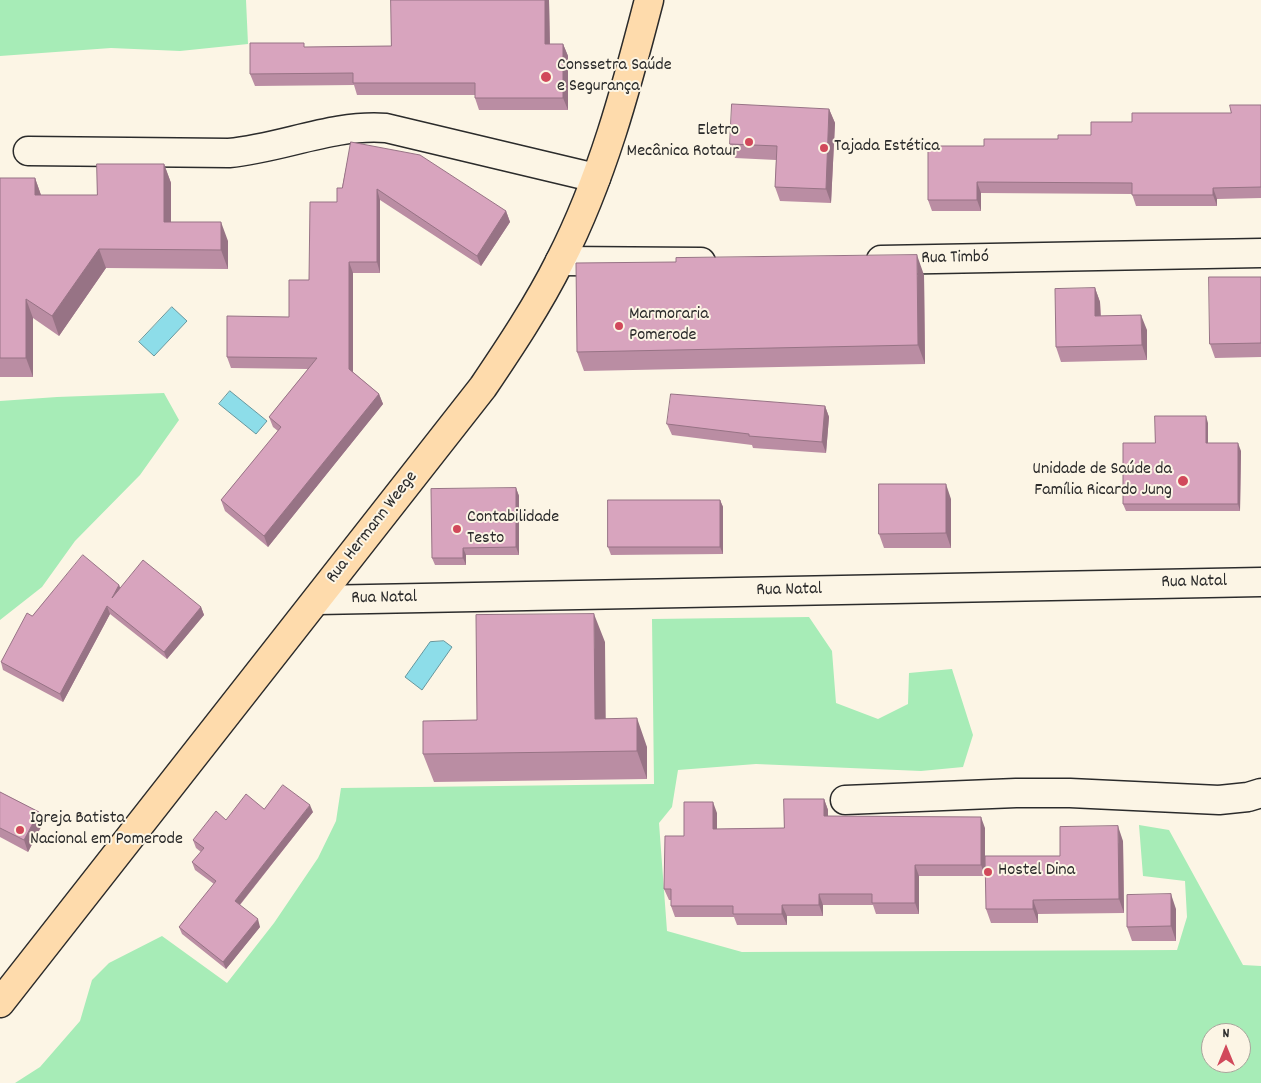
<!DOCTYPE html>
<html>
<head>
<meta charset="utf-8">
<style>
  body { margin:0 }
  #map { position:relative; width:1261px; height:1083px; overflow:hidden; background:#fcf5e5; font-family:Dekko,sans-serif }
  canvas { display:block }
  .north { position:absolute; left:1201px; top:1023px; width:50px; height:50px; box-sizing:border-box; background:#fcf5e5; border:1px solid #a8a49b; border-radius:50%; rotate:0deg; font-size:14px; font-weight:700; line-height:20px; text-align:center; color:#2b2b2b }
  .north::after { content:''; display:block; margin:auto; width:18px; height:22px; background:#d1495b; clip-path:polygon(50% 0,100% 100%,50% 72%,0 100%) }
</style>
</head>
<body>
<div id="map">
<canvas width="1261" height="1083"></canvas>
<div class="north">N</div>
</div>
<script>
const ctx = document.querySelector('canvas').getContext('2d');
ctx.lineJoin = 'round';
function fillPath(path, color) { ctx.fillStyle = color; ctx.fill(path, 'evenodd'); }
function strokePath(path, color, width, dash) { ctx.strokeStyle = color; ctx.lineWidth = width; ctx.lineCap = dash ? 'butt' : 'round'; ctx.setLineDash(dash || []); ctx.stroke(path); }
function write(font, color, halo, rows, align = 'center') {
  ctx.font = font + ' Dekko,sans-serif'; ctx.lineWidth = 4; ctx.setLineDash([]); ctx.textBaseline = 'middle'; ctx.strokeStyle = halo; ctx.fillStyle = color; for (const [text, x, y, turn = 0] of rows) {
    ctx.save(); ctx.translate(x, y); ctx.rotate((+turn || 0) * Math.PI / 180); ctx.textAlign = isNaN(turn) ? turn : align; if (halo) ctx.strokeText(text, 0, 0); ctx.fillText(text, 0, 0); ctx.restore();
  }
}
fillPath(new Path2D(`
  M 0,0 L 246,0 L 248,44 L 180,51 L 111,48 L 0,56 Z
  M 164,393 L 179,420 L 140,475 L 75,541 L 42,587 L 0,620 L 0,401 L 57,397 Z
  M 809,617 L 832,651 L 836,703 L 878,719 L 908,704 L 909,673 L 952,669 L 973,735 L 963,767 L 921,771 L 756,764 L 678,770 L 672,807 L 659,823 L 667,931 L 742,952 L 1177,950 L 1187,917 L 1185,881 L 1143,876 L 1139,825 L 1169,830 L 1243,965 L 1261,966 L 1261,1083 L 15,1083 L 40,1067 L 80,1021 L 92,980 L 109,963 L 162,936 L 227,983 L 274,923 L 318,858 L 336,821 L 341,788 L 654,784 L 652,619 ZM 1211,1033 L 1241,1033 L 1241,1063 L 1211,1063 Z`), '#a7ecb7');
const water = new Path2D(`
  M 172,307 L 187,321 L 154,356 L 139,342 Z
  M 230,391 L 267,421 L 256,434 L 219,404 Z
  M 444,641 L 452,647 L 422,690 L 405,677 L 430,642 Z`);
fillPath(water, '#8ddde9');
strokePath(water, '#66969d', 1);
const minor = new Path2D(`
  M 28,151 L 229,153 C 283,148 332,124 386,128 L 596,178
  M 881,260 L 1261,253
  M 560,261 L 701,262
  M 317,600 L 1261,582
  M 845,800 L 1016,793 L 1070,793 L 1219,800 L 1248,797 L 1261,793`);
const major = new Path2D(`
  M 0,1003 L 483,387 C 510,347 538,305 560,261 C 602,179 626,89 649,0`);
strokePath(minor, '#2b2b2b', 31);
strokePath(major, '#2b2b2b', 31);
strokePath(minor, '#fcf5e5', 28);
strokePath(major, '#fedbac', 28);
fillPath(new Path2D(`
  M 391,0 L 549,0 L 550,44 L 563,44 L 568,56 L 568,110 L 479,110 L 475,98 L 475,95 L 357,95 L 354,85 L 255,86 L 250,74 L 306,47 L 391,46 Z
  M 1261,105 L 1261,198 L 1217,199 L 1217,206 L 1136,206 L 1132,194 L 981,193 L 981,211 L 932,211 L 928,200 L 984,146 L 1058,139 L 1091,135 L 1132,122 L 1231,113 Z
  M 829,109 L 835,123 L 831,203 L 780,201 L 775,187 L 776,160 L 735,158 L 730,144 Z
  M 351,142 L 506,211 L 510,222 L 481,266 L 380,200 L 380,273 L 353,273 L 353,372 L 379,394 L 383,404 L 268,547 L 225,511 L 221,500 L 278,431 L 273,427 L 269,417 L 308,369 L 231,368 L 227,357 L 289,317 L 309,280 L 337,202 L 342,188 Z
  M 164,164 L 171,183 L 171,222 L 228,241 L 228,269 L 106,268 L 59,336 L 33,318 L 33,377 L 0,377 L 0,178 L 35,178 L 41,195 L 97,195 Z
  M 924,275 L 925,364 L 584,371 L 577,352 Z
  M 1261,277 L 1261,357 L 1215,358 L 1210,344 Z
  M 1095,288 L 1100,302 L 1101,316 L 1147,330 L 1147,360 L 1061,362 L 1056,347 Z
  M 825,406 L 829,417 L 826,453 L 753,448 L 752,445 L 672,435 L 667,424 Z
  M 1208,423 L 1208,443 L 1241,451 L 1240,511 L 1126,511 L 1123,504 L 1155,443 Z
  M 516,488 L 519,496 L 519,555 L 466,555 L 466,565 L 435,565 L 432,558 Z
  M 951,499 L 951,548 L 884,548 L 879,534 Z
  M 720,500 L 723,507 L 723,554 L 611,555 L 608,547 Z
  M 119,585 L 120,588 L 201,607 L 204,615 L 167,659 L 110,614 L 63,702 L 3,670 L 1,662 L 32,616 Z
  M 605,642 L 605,718 L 647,747 L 647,779 L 434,782 L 423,754 Z
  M 0,792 L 39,812 L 43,823 L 28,852 L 0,837 Z
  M 824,799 L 828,810 L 828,816 L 985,828 L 985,876 L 919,876 L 919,914 L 876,914 L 873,905 L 823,905 L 823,916 L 787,916 L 787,925 L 737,925 L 734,917 L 675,917 L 671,906 L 671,900 L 669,900 L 664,889 L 684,836 L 717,813 L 717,829 L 784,828 Z
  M 264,809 L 313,812 L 240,905 L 260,927 L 226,969 L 182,934 L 179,927 L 214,884 L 195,870 L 192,862 L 201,852 L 196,848 L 193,840 L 226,820 Z
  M 1123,841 L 1124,913 L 1038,914 L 1038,923 L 991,923 L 986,909 Z
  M 1176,909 L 1176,941 L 1132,941 L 1127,927 Z`), '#ba8da3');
fillPath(new Path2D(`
  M 545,0 L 549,0 L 550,56 L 545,44 Z
  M 563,44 L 568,56 L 568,110 L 563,98 Z
  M 829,109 L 835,123 L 831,203 L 826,189 Z
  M 164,164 L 171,183 L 171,241 L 164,222 Z
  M 35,178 L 42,198 L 35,195 Z
  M 977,182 L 981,193 L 981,211 L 977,200 Z
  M 1213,188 L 1217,199 L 1217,206 L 1213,195 Z
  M 377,189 L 380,200 L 380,273 L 377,262 Z
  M 506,211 L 510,222 L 481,266 L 477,256 Z
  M 221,222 L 228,241 L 228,269 L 221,250 Z
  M 99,249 L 106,268 L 59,336 L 52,316 Z
  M 917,255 L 924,275 L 925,364 L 918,345 Z
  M 349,262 L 353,273 L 353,380 L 349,369 Z
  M 1095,288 L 1100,302 L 1101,331 L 1095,316 Z
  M 26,299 L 33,318 L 33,377 L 26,358 Z
  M 1141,315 L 1147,330 L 1147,360 L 1142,345 Z
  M 379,394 L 383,404 L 268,547 L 264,536 Z
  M 825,406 L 829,417 L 826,453 L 822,442 Z
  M 1206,416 L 1208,423 L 1208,451 L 1206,443 Z
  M 1238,443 L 1241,451 L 1240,511 L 1238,504 Z
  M 946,484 L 951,499 L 951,548 L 946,533 Z
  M 516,488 L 519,496 L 519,555 L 516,547 Z
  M 720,500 L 723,507 L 723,554 L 720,547 Z
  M 463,548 L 466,555 L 466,565 L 463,558 Z
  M 119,585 L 122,592 L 112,598 Z
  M 107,606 L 110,614 L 63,702 L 60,694 Z
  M 201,607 L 204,615 L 167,659 L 164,652 Z
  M 594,614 L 605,642 L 606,747 L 595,719 Z
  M 637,718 L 647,747 L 647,779 L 637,751 Z
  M 824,799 L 828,810 L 828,828 L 824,816 Z
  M 713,802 L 717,813 L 717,840 L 713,829 Z
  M 310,805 L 313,812 L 237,908 L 235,901 Z
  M 39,812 L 43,823 L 28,852 L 24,840 Z
  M 981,817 L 985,828 L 985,876 L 981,865 Z
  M 1118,826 L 1123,841 L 1124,913 L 1119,899 Z
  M 915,865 L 919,876 L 919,914 L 915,903 Z
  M 819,894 L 823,905 L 823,916 L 819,905 Z
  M 1171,894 L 1176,909 L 1176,941 L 1171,926 Z
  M 1033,900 L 1038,914 L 1038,923 L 1033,909 Z
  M 782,905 L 787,916 L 787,925 L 782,914 Z
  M 258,919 L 260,927 L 226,969 L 223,962 Z`), '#977385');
const building = new Path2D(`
  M 391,0 L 545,0 L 545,44 L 563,44 L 563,98 L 475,98 L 475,83 L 353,83 L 353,73 L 250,74 L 250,43 L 304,43 L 304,47 L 391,46 Z
  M 732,104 L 829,109 L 826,189 L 775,187 L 777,146 L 730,144 Z
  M 1230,105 L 1261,105 L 1261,187 L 1213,188 L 1213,195 L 1132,195 L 1132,183 L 977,182 L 977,200 L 928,200 L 928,146 L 984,146 L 984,139 L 1058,139 L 1058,135 L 1091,135 L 1091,122 L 1132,122 L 1132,113 L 1231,113 Z
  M 351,142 L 420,155 L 506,211 L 477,256 L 377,189 L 377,262 L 349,262 L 349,369 L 379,394 L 264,536 L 221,500 L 281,427 L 269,417 L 317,358 L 227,357 L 227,316 L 289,317 L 289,280 L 309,280 L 310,202 L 337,202 L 337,188 L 342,188 Z
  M 97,164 L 164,164 L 164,222 L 221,222 L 221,250 L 99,249 L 52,316 L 26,299 L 26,358 L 0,358 L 0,178 L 35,178 L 35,195 L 97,195 Z
  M 917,255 L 918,345 L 577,352 L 576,263 L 676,262 L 676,258 Z
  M 1209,277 L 1261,277 L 1261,343 L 1210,344 Z
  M 1095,288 L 1095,316 L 1141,315 L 1142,345 L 1056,347 L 1055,289 Z
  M 671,394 L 825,406 L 822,442 L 749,436 L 749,434 L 667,424 Z
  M 1155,416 L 1206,416 L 1206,443 L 1238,443 L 1238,504 L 1123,504 L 1123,443 L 1155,443 Z
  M 879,484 L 946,484 L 946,533 L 879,534 Z
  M 516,488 L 516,547 L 463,548 L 463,558 L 432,558 L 431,489 Z
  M 608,500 L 720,500 L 720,547 L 608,547 Z
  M 83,555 L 119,585 L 112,598 L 143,560 L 201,607 L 164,652 L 107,606 L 60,694 L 1,662 L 27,613 L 32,616 Z
  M 594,614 L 595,719 L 637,718 L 637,751 L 423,754 L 423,721 L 477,720 L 476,615 Z
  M 283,785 L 310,805 L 235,901 L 258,919 L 223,962 L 179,927 L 216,881 L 192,862 L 204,848 L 193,840 L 216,811 L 226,820 L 246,794 L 264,809 Z
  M 0,792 L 39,812 L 24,840 L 0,828 Z
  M 784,799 L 824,799 L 824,816 L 981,817 L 981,865 L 915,865 L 915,903 L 872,903 L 872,894 L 819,894 L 819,905 L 782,905 L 782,914 L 733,914 L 733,906 L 671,906 L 671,889 L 664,889 L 665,836 L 684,836 L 684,802 L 713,802 L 713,829 L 784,828 Z
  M 1118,826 L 1119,899 L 1033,900 L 1033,909 L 986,909 L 985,856 L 1060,856 L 1060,827 Z
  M 1171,894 L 1171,926 L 1127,927 L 1127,895 Z`);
fillPath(building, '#d8a4be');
strokePath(building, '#977385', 1);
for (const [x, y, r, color] of [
  [546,77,6,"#d1495b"],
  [749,142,5,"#d1495b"],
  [824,148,5,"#d1495b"],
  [619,326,5,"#d1495b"],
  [1183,481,6,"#d1495b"],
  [457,529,5,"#d1495b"],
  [20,830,5,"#d1495b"],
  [988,872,5,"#d1495b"]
]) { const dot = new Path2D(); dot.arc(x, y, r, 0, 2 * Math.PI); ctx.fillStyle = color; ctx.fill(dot); strokePath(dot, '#fcf5e5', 2); }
write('18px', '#2b2b2b', '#fcf5e5', [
  ["Conssetra Saúde",557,67],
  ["e Segurança",557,88],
  ["Eletro",739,132,"right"],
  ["Mecânica Rotaur",739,153,"right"],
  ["Tajada Estética",834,148],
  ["Marmoraria",629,316],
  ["Pomerode",629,337],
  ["Unidade de Saúde da",1172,471,"right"],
  ["Família Ricardo Jung",1172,492,"right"],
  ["Contabilidade",467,519],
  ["Testo",467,540],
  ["Igreja Batista",30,820],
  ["Nacional em Pomerode",30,841],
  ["Hostel Dina",998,872]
], 'left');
write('18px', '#2b2b2b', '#fcf5e5', [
  ["Rua Timbó",955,259,-1],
  ["Rua Hermann Weege",373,528,-52],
  ["Rua Natal",1194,583,-1],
  ["Rua Natal",789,591,-1],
  ["Rua Natal",384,599,-1]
]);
</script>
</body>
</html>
